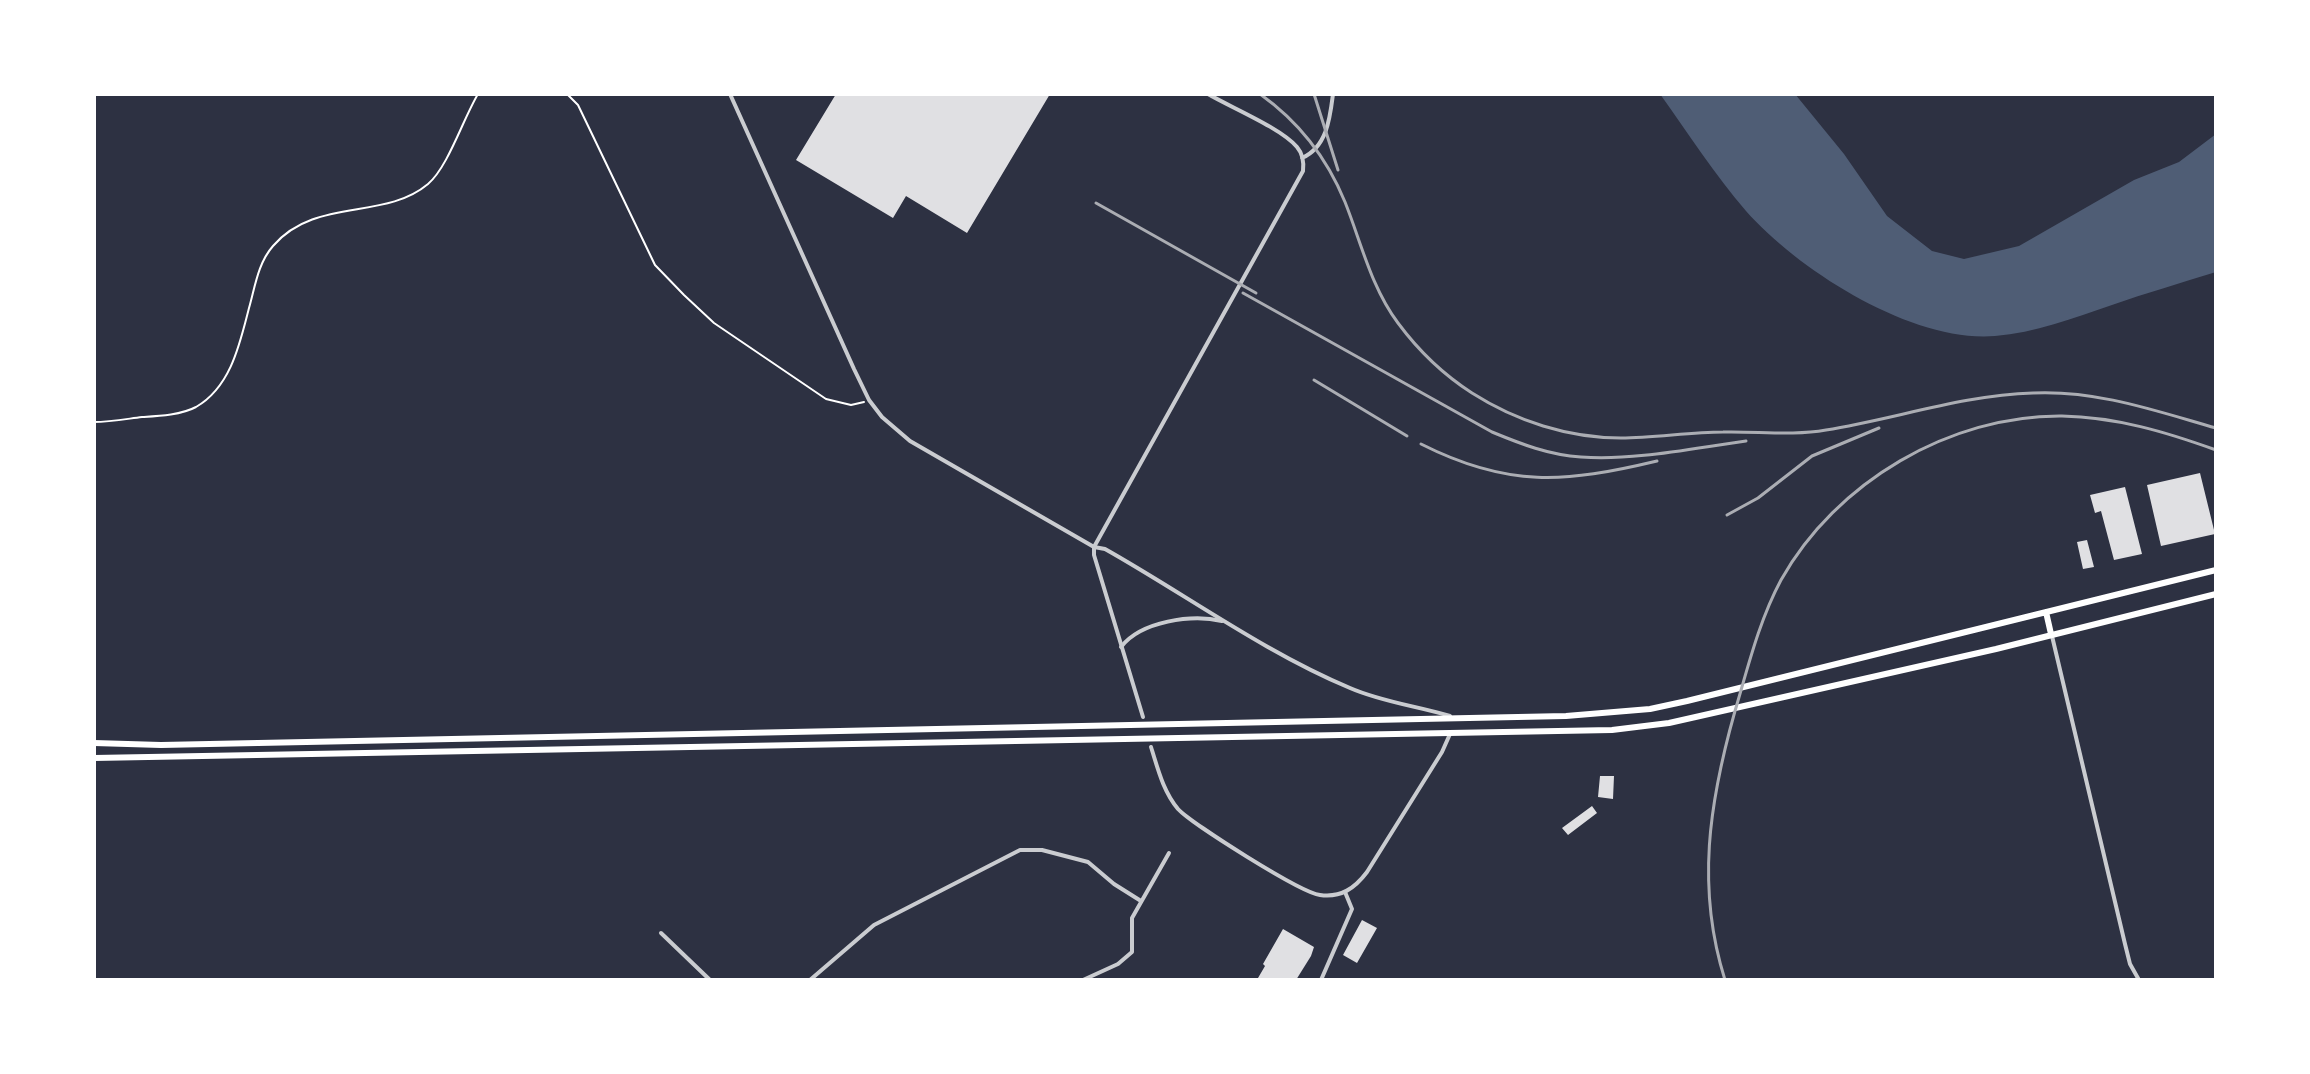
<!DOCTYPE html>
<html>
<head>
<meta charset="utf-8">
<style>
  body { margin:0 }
  #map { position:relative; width:2310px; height:1074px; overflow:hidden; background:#2d3142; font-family:"Libre Baskerville",serif }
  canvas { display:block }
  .frame { position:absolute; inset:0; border:96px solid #fff; pointer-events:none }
</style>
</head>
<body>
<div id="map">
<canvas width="2310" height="1074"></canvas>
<div class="frame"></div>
</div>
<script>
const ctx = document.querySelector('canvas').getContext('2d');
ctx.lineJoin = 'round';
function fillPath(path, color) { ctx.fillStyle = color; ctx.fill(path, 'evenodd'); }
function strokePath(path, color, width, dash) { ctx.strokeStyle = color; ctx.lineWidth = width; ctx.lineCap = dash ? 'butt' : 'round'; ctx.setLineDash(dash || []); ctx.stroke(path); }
fillPath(new Path2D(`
  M 1660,94 L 1795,94 L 1844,154 L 1887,216 L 1932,251 L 1964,259 L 2019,246 L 2134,180 L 2179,162 L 2216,134 L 2216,272 C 2181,283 2146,293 2112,305 C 2073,318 2035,333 1995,336 C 1913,343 1799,271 1746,211 C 1715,175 1688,133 1660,94 Z`), '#4f5d75');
fillPath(new Path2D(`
  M 836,94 L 1050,94 L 967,233 L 906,196 L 893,218 L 796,160 Z
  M 2200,473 L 2215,534 L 2161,546 L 2147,485 Z
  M 2125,487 L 2142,554 L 2114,560 L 2101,511 L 2095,513 L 2090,495 Z
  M 2087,540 L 2094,567 L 2083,569 L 2077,542 Z
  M 1600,776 L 1614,776 L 1613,799 L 1598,797 Z
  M 1592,806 L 1597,813 L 1568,835 L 1562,828 Z
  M 1362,920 L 1377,928 L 1357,963 L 1343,955 Z
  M 1283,929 L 1314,947 L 1311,956 L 1296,980 L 1260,980 L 1258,978 L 1265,966 L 1263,964 Z`), '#e0e0e3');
strokePath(new Path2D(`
  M 567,94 L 578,105 L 655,265 L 684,295 L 714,323 L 826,399 L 851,405 L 864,402
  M 94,422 C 110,422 126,419 142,417 C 159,416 181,415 196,407 C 231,387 240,343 249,308 C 255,287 258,263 273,246 C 315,197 384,221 428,184 C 448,167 463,119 478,94`), '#fff', 2);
strokePath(new Path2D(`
  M 1302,158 C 1327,147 1330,118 1333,94
  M 1094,547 L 1303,171 C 1304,162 1303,154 1297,147 C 1281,128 1230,107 1208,94
  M 2052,636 L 2125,944 L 2130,964 L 2139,980
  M 1121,647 C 1141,621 1192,614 1222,621
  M 661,933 L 710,980
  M 810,980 L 874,925 L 1020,850 L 1042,850 L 1088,862 L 1114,884 L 1141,901
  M 1083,980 L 1118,964 L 1132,952 L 1132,918 L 1169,853
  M 1321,980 L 1352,909 L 1345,892`), '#caccd0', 4);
strokePath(new Path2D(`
  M 730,94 L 854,369 L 869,400 L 882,417 L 910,441 L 1094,547 L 1105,549 C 1185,594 1264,652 1350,688 C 1382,702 1417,706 1450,716
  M 1094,547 L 1094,555 L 1143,717
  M 1151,747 C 1158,769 1163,791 1178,809 C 1192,824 1301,893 1320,895 C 1341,898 1355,888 1367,872 L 1442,752 L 1450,734`), '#caccd0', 4);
strokePath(new Path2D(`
  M 2046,612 L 2051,634
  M 94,743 L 161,745 L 1566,716 L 1650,709 L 1687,701 L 2216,570
  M 94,758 L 1612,730 L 1669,723 L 1996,649 L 2216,594`), '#fff', 6);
strokePath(new Path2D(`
  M 1260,94 C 1298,121 1327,158 1345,202 C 1361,242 1371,287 1398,323 C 1418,350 1444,375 1472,393 C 1516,421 1568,438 1621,438 C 1655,438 1689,432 1723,432 C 1756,431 1793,436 1826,430 C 1895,419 1963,395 2033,393 C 2097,390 2156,411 2216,428
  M 1314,94 L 1338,170
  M 1096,203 L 1256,293
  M 1243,293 L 1492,432 C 1521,444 1549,455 1581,457 C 1633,461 1694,448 1746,441
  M 1314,380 L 1407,436
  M 1421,444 C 1508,488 1565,483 1657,461
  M 1727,515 L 1758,498 L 1812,456 L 1879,428
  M 1725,980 C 1696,888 1709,803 1735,711 C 1748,667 1759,621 1781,580 C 1836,482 1950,415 2062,416 C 2116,417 2166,432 2216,450`), '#abadb3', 3);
</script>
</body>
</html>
